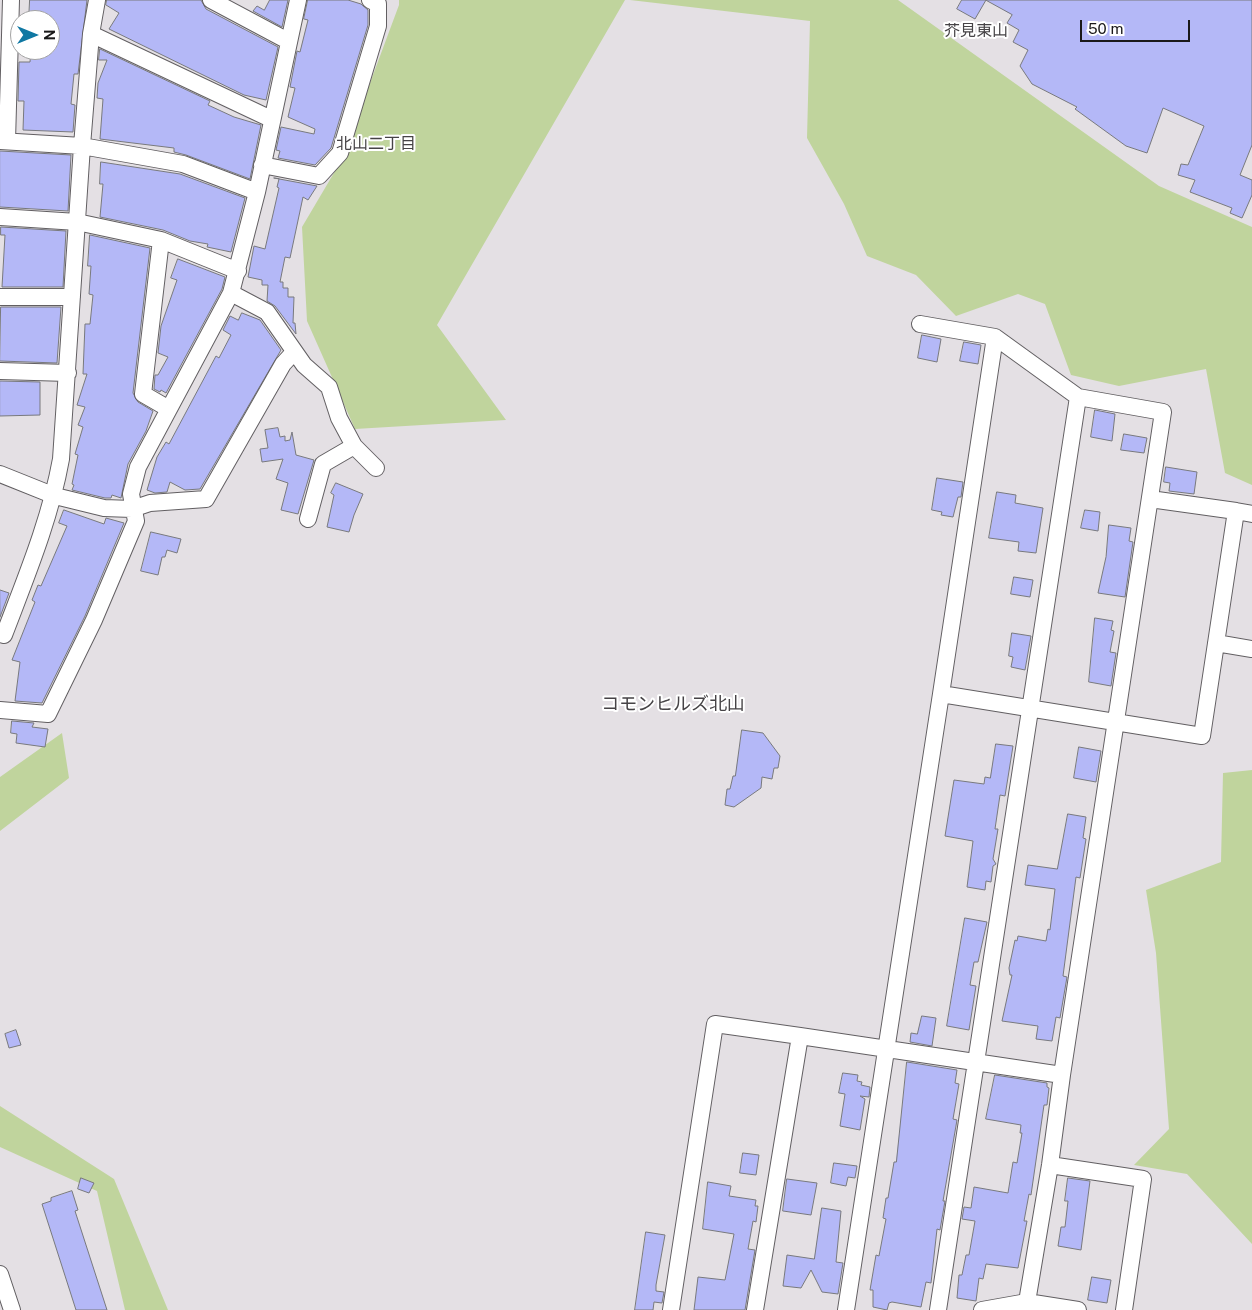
<!DOCTYPE html>
<html>
<head>
<meta charset="utf-8">
<style>
  body { margin:0 }
  #map { position:relative; width:1252px; height:1310px; overflow:hidden; background:#e4e0e4; font-family:"Public Sans",sans-serif }
  canvas { display:block }
  .north { position:absolute; left:10px; top:10px; width:50px; height:50px; box-sizing:border-box; background:#fff; border:1px solid #a3a3a3; border-radius:50%; rotate:90deg; font-size:14px; font-weight:700; line-height:20px; text-align:center; color:#1a191a }
  .north::after { content:''; display:block; margin:auto; width:18px; height:22px; background:#1078a3; clip-path:polygon(50% 0,100% 100%,50% 72%,0 100%) }
  .scale { position:absolute; left:1080px; top:20px; width:110px; height:22px; box-sizing:border-box; border:2px solid #1a191a; border-top:0; padding-left:6px; font-size:15px; line-height:18px; white-space:nowrap; color:#1a191a; -webkit-text-stroke:4px #fff; paint-order:stroke }
</style>
</head>
<body>
<div id="map">
<canvas width="1252" height="1310"></canvas>
<div class="north">N</div>
<div class="scale">50 m</div>
</div>
<script>
const ctx = document.querySelector('canvas').getContext('2d');
ctx.lineJoin = 'round';
function fillPath(path, color) { ctx.fillStyle = color; ctx.fill(path, 'evenodd'); }
function strokePath(path, color, width, dash) { ctx.strokeStyle = color; ctx.lineWidth = width; ctx.lineCap = dash ? 'butt' : 'round'; ctx.setLineDash(dash || []); ctx.stroke(path); }
function write(font, color, halo, rows, align = 'center') {
  ctx.font = font + ' "Public Sans","Noto Sans JP",sans-serif'; ctx.lineWidth = 4; ctx.setLineDash([]); ctx.textBaseline = 'middle'; ctx.strokeStyle = halo; ctx.fillStyle = color; for (const [text, x, y, turn = 0] of rows) {
    ctx.save(); ctx.translate(x, y); ctx.rotate((+turn || 0) * Math.PI / 180); ctx.textAlign = isNaN(turn) ? turn : align; if (halo) ctx.strokeText(text, 0, 0); ctx.fillText(text, 0, 0); ctx.restore();
  }
}
fillPath(new Path2D(`
  M 399,0 L 625,0 L 437,325 L 506,420 L 355,429 L 307,321 L 302,227 L 341,161 L 399,5 Z
  M 630,0 L 898,0 L 1159,186 L 1252,227 L 1252,485 L 1225,473 L 1206,369 L 1119,386 L 1071,375 L 1045,304 L 1018,294 L 956,316 L 916,275 L 867,256 L 844,204 L 807,138 L 810,21 Z
  M 62,733 L 69,778 L 0,831 L 0,777 Z
  M 1252,770 L 1252,1244 L 1187,1174 L 1134,1165 L 1169,1129 L 1156,953 L 1146,890 L 1221,862 L 1223,773 Z
  M 0,1106 L 114,1179 L 168,1310 L 125,1310 L 97,1191 L 0,1147 Z`), '#c0d49d');
const building = new Path2D(`
  M 30,0 L 87,0 L 78,74 L 74,74 L 71,104 L 75,105 L 73,132 L 23,130 L 24,101 L 18,101 L 19,62 L 30,62 L 31,50 L 50,50 L 50,20 L 29,20 Z
  M 107,0 L 201,0 L 206,9 L 278,47 L 266,100 L 244,95 L 109,29 L 119,13 L 106,5 Z
  M 270,0 L 288,0 L 282,27 L 253,11 L 257,6 L 264,10 Z
  M 308,0 L 348,0 L 361,4 L 368,10 L 368,25 L 331,148 L 315,165 L 278,158 L 280,151 L 276,150 L 281,127 L 314,134 L 315,129 L 288,117 L 295,88 L 290,87 L 297,51 L 300,52 L 308,20 L 304,19 Z
  M 962,0 L 986,0 L 975,19 L 957,9 Z
  M 986,0 L 1252,0 L 1252,145 L 1240,175 L 1252,180 L 1252,195 L 1242,218 L 1230,213 L 1232,208 L 1190,192 L 1195,180 L 1178,175 L 1181,164 L 1188,165 L 1204,126 L 1163,108 L 1147,153 L 1126,146 L 1075,109 L 1077,107 L 1032,84 L 1020,66 L 1028,50 L 1013,42 L 1019,30 L 1007,23 L 1012,15 Z
  M 100,49 L 210,101 L 208,105 L 234,117 L 261,125 L 250,179 L 186,155 L 174,152 L 174,148 L 100,139 L 103,99 L 97,98 L 98,83 L 107,60 L 99,60 Z
  M 0,151 L 71,155 L 68,211 L 0,207 Z
  M 101,162 L 180,174 L 245,198 L 231,252 L 207,247 L 208,244 L 190,241 L 163,230 L 100,217 L 103,184 L 100,184 Z
  M 274,178 L 317,186 L 308,200 L 303,197 L 290,258 L 285,257 L 280,282 L 283,282 L 283,288 L 288,288 L 288,297 L 294,297 L 293,323 L 295,323 L 296,334 L 275,306 L 267,301 L 268,285 L 262,285 L 262,280 L 248,277 L 254,246 L 265,249 L 279,188 L 277,187 L 279,179 Z
  M 1,227 L 66,231 L 63,287 L 2,287 L 5,235 L 1,235 Z
  M 90,235 L 150,248 L 133,393 L 138,402 L 153,411 L 146,431 L 128,464 L 121,498 L 112,495 L 111,498 L 105,498 L 72,490 L 74,485 L 72,484 L 78,455 L 75,454 L 83,427 L 78,425 L 85,407 L 77,405 L 87,374 L 83,374 L 85,324 L 90,324 L 93,295 L 89,294 L 91,266 L 88,266 Z
  M 178,259 L 225,277 L 222,289 L 166,393 L 161,390 L 160,392 L 154,389 L 155,375 L 158,375 L 168,357 L 158,353 L 161,326 L 177,280 L 171,278 Z
  M 1,307 L 61,307 L 57,363 L 0,361 Z
  M 242,313 L 260,320 L 281,350 L 200,489 L 185,490 L 170,482 L 167,492 L 155,493 L 147,490 L 157,457 L 166,442 L 169,444 L 216,356 L 219,358 L 231,335 L 223,330 L 230,316 L 238,320 Z
  M 922,335 L 941,339 L 937,362 L 918,358 Z
  M 964,342 L 981,345 L 978,364 L 960,361 Z
  M 0,381 L 40,382 L 40,415 L 0,416 Z
  M 1095,410 L 1115,414 L 1112,441 L 1091,437 Z
  M 278,428 L 280,437 L 285,436 L 285,441 L 290,440 L 292,432 L 296,455 L 314,460 L 298,514 L 281,510 L 288,483 L 276,479 L 283,459 L 262,462 L 260,449 L 268,448 L 265,430 Z
  M 1124,434 L 1147,438 L 1144,453 L 1121,450 Z
  M 1166,467 L 1197,472 L 1194,494 L 1169,491 L 1170,483 L 1164,482 Z
  M 937,478 L 963,482 L 961,497 L 958,497 L 953,517 L 941,515 L 942,512 L 932,510 Z
  M 336,483 L 363,494 L 354,515 L 349,532 L 327,527 L 334,495 L 331,493 Z
  M 997,492 L 1016,495 L 1015,503 L 1043,508 L 1036,553 L 1018,551 L 1019,542 L 989,538 Z
  M 64,510 L 104,524 L 106,518 L 124,523 L 85,616 L 42,703 L 15,701 L 20,662 L 12,660 L 35,602 L 32,600 L 38,585 L 41,586 L 67,526 L 59,523 Z
  M 1085,510 L 1100,512 L 1098,531 L 1081,528 Z
  M 1109,525 L 1131,528 L 1129,541 L 1133,542 L 1125,597 L 1098,593 L 1106,557 Z
  M 151,532 L 181,539 L 177,553 L 167,550 L 165,557 L 162,557 L 158,575 L 141,571 Z
  M 1014,577 L 1033,580 L 1030,597 L 1011,594 Z
  M 0,590 L 9,593 L 0,617 Z
  M 1095,618 L 1113,621 L 1111,630 L 1114,631 L 1110,652 L 1116,653 L 1111,686 L 1089,682 Z
  M 1012,633 L 1031,636 L 1025,670 L 1011,667 L 1013,657 L 1009,656 Z
  M 12,721 L 34,723 L 32,727 L 48,729 L 45,747 L 16,743 L 17,734 L 11,733 Z
  M 742,730 L 763,733 L 780,756 L 778,768 L 774,768 L 772,779 L 762,777 L 761,788 L 734,807 L 725,805 L 727,789 L 730,789 L 733,776 L 735,776 Z
  M 996,744 L 1013,746 L 1005,796 L 1000,795 L 995,829 L 998,829 L 993,859 L 996,864 L 993,866 L 991,882 L 986,881 L 985,890 L 967,887 L 973,841 L 945,836 L 954,780 L 984,784 L 985,777 L 990,778 Z
  M 1079,747 L 1101,751 L 1096,782 L 1074,778 Z
  M 1068,814 L 1086,817 L 1083,838 L 1086,839 L 1080,878 L 1076,877 L 1063,976 L 1067,977 L 1060,1018 L 1056,1017 L 1052,1041 L 1036,1039 L 1038,1026 L 1002,1021 L 1012,975 L 1010,975 L 1009,968 L 1015,940 L 1017,941 L 1018,936 L 1046,941 L 1048,929 L 1050,930 L 1055,889 L 1025,885 L 1028,865 L 1057,869 Z
  M 965,918 L 987,922 L 978,962 L 974,962 L 970,985 L 976,986 L 969,1030 L 947,1026 Z
  M 922,1016 L 936,1018 L 932,1046 L 910,1042 L 911,1033 L 917,1034 Z
  M 16,1030 L 21,1045 L 9,1048 L 5,1034 Z
  M 907,1062 L 957,1070 L 955,1083 L 959,1084 L 953,1119 L 957,1120 L 943,1201 L 945,1201 L 940,1230 L 937,1229 L 931,1283 L 926,1282 L 921,1307 L 892,1302 L 889,1303 L 887,1310 L 873,1307 L 873,1290 L 870,1290 L 876,1255 L 879,1256 L 886,1219 L 883,1218 L 886,1198 L 888,1198 L 894,1162 L 896,1162 Z
  M 843,1073 L 858,1075 L 857,1081 L 862,1082 L 861,1085 L 870,1087 L 869,1097 L 860,1096 L 865,1099 L 860,1130 L 840,1126 L 845,1094 L 839,1093 Z
  M 995,1075 L 1047,1083 L 1047,1087 L 1049,1088 L 1047,1105 L 1044,1105 L 1031,1195 L 1029,1194 L 1024,1221 L 1027,1221 L 1018,1268 L 986,1264 L 983,1279 L 979,1278 L 976,1301 L 957,1298 L 959,1275 L 962,1275 L 966,1255 L 969,1255 L 975,1221 L 962,1219 L 964,1207 L 971,1208 L 974,1187 L 1008,1193 L 1013,1162 L 1017,1163 L 1022,1133 L 1020,1133 L 1021,1125 L 986,1119 Z
  M 743,1153 L 759,1155 L 756,1175 L 740,1173 Z
  M 834,1163 L 857,1166 L 855,1178 L 848,1177 L 846,1186 L 831,1183 Z
  M 81,1178 L 94,1183 L 89,1193 L 78,1189 Z
  M 1068,1178 L 1090,1181 L 1081,1250 L 1058,1246 L 1061,1227 L 1065,1227 L 1068,1201 L 1065,1201 Z
  M 787,1179 L 817,1183 L 811,1215 L 783,1211 Z
  M 708,1182 L 731,1186 L 729,1196 L 756,1200 L 755,1206 L 758,1206 L 756,1222 L 753,1221 L 748,1249 L 755,1250 L 745,1310 L 694,1310 L 698,1277 L 725,1280 L 734,1234 L 703,1229 Z
  M 72,1191 L 78,1210 L 75,1211 L 107,1310 L 76,1310 L 42,1204 L 51,1201 L 51,1198 Z
  M 822,1208 L 841,1211 L 836,1262 L 843,1263 L 838,1294 L 822,1292 L 811,1270 L 801,1288 L 783,1286 L 787,1255 L 814,1259 Z
  M 646,1232 L 665,1235 L 656,1285 L 656,1291 L 664,1292 L 662,1303 L 654,1302 L 653,1310 L 635,1310 Z
  M 1092,1277 L 1111,1280 L 1107,1303 L 1088,1300 Z`);
fillPath(building, '#b4b8f7');
strokePath(building, '#78797d', 1);
const street = new Path2D(`
  M 211,0 L 288,41
  M 91,34 L 271,119
  M 0,141 L 82,146 L 183,164 L 257,192
  M 7,141 L 11,0
  M 262,165 L 319,176 L 340,153 L 378,26 L 378,4 L 370,0
  M 0,217 L 77,222 L 161,240 L 238,271
  M 161,240 L 143,394 L 169,409
  M 231,293 L 267,312 L 304,365 L 329,387 L 339,418 L 354,446 L 376,468
  M 0,297 L 72,297
  M 920,324 L 995,337
  M 0,371 L 68,373
  M 1078,397 L 995,337 L 941,694 L 1202,736 L 1236,511 L 1150,499
  M 0,474 L 55,496 L 104,508 L 132,509 L 150,503 L 206,499 L 283,364 L 294,352
  M 1236,511 L 1252,514
  M 308,519 L 323,464 L 354,446
  M 0,634 L 4,635 C 26,577 50,520 61,459 L 82,146 L 91,34 L 97,0
  M 1216,643 L 1252,649
  M 0,710 L 48,714 L 94,620 L 136,521 L 131,494 L 138,467 L 231,293 L 257,192 L 298,0
  M 800,1036 L 1062,1075 L 1050,1165 L 1027,1302 L 1023,1310
  M 1050,1165 L 1143,1179 L 1124,1310
  M 0,1274 L 12,1310
  M 671,1310 L 715,1024 L 800,1036 L 755,1310
  M 846,1310 L 941,694
  M 938,1310 L 1078,397 L 1163,412 L 1062,1075
  M 982,1310 L 1027,1302 L 1078,1310`);
strokePath(street, '#625f62', 18);
strokePath(street, '#fff', 16);
write('16px', '#464346', '#fff', [
  ["芥見東山",976,31],
  ["北山二丁目",376,144]
]);
write('18px', '#464346', '#fff', [
  ["コモンヒルズ北山",673,704]
]);
</script>
</body>
</html>
